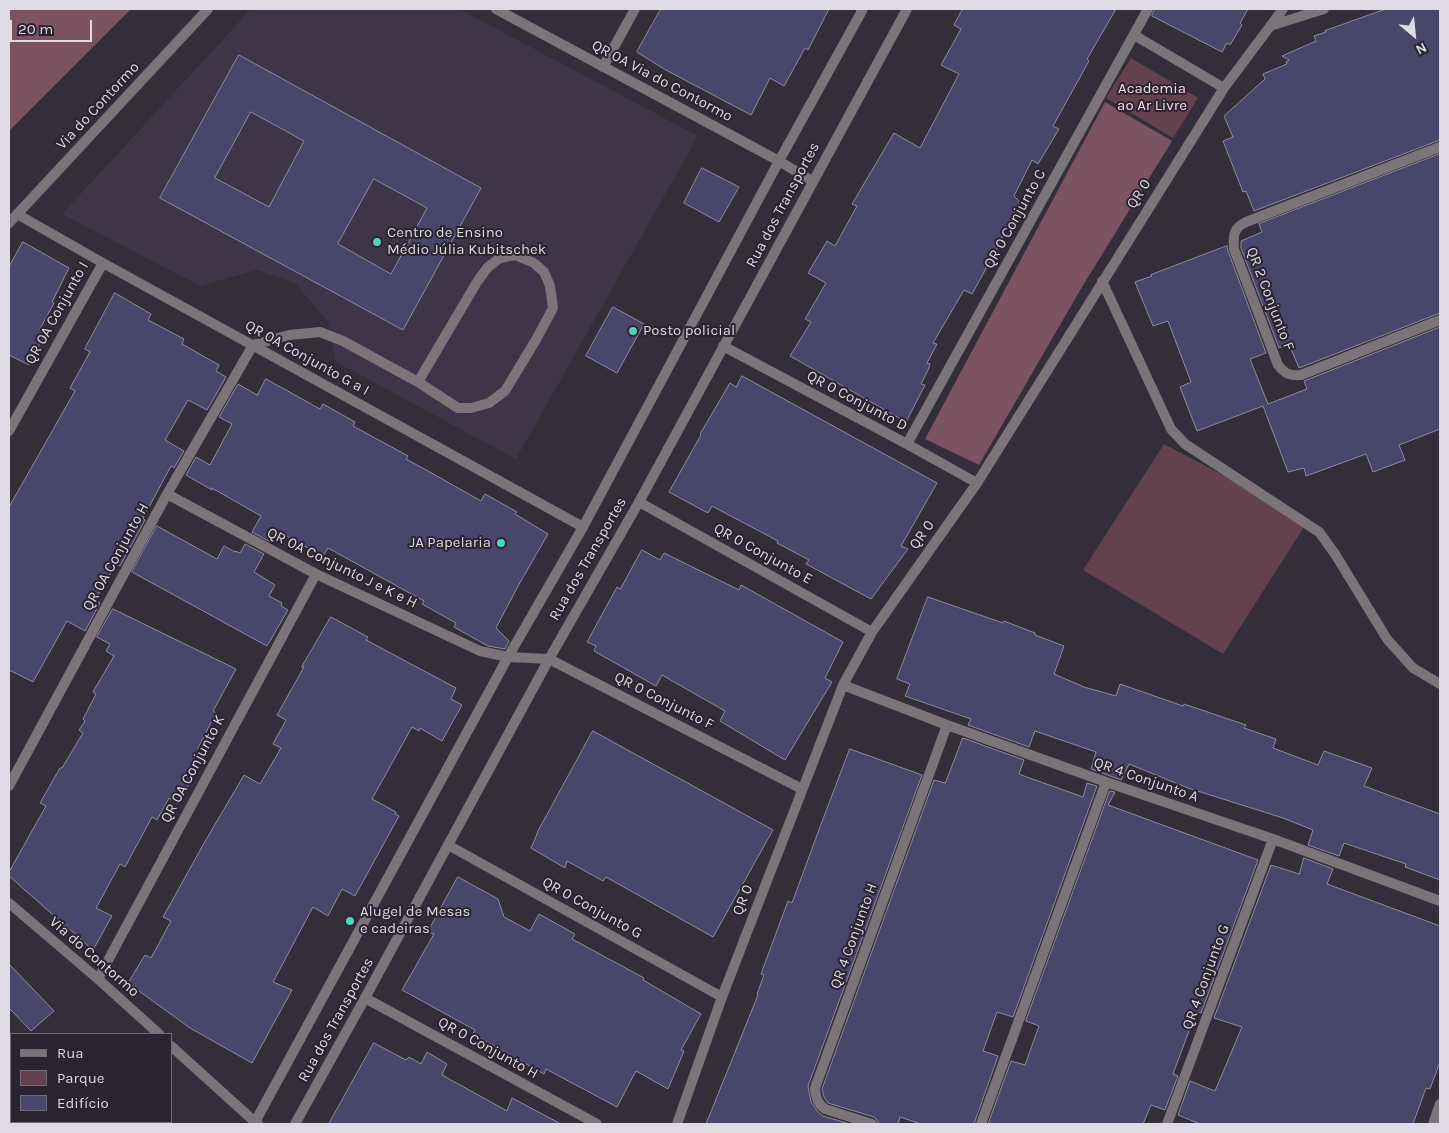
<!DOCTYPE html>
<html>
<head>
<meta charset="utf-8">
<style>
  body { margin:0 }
  #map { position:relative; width:1449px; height:1133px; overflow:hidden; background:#342d3a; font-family:Karla,sans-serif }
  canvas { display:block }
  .frame { position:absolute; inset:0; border:10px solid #dfdbe4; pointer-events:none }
  .legend { position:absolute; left:10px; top:1033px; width:162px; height:90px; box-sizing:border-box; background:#2a2330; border:1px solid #726d78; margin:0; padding:6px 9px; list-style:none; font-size:15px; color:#dfdbe4 }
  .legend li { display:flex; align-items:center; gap:10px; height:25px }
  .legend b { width:25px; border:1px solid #726d78 }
  .north { position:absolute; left:1389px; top:10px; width:50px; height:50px; -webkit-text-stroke:4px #2a2330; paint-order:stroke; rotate:152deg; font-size:14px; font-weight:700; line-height:20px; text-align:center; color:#dfdbe4 }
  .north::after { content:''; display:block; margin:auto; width:18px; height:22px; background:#dfdbe4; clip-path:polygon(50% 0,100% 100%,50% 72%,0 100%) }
  .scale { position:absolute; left:10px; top:20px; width:82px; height:22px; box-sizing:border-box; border:2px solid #dfdbe4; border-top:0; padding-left:6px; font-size:15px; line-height:18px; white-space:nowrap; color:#dfdbe4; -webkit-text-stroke:4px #2a2330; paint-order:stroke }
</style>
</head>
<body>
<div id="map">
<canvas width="1449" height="1133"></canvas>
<div class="frame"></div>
<ul class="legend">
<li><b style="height:6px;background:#7b7479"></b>Rua</li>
<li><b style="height:14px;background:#64424d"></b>Parque</li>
<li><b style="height:14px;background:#48476b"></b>Edifício</li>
</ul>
<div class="north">N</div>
<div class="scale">20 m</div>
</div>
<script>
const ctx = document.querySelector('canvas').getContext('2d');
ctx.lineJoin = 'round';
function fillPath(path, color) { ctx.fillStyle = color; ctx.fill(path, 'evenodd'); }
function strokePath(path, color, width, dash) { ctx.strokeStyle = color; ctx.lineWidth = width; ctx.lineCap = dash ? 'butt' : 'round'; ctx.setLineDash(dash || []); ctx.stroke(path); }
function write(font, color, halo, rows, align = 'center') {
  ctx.font = font + ' Karla,sans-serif'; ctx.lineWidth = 4; ctx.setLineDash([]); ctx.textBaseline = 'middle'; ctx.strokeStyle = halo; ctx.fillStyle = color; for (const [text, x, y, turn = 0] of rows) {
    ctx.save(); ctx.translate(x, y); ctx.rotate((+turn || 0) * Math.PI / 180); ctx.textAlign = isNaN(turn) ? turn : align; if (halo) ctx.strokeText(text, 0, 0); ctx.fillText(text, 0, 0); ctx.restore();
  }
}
fillPath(new Path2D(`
  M 251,9 L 459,9 L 698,136 L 516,459 L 336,362 L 328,322 L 295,283 L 257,270 L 200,286 L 62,214 Z`), '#3f3548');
fillPath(new Path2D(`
  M 1131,58 L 1198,98 L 1173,138 L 1106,98 Z
  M 1164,444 L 1240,484 L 1304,527 L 1223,654 L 1083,570 Z`), '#64424d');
fillPath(new Path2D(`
  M 9,9 L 131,9 L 9,131 Z
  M 1105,102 L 1172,141 L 1082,287 L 979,465 L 925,439 Z`), '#7c5361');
const building = new Path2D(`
  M 661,9 L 829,9 L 808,50 L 805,48 L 784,86 L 770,78 L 751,115 L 664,69 L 637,52 Z
  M 963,9 L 1116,9 L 1087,59 L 1089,61 L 1053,126 L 1059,129 L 1038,164 L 1032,160 L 1014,196 L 1020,202 L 1001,237 L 1003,238 L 972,294 L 964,290 L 933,343 L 937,344 L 927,363 L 930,364 L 928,370 L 921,384 L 925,385 L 906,422 L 790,356 L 811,322 L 805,319 L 826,283 L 808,273 L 827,241 L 835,246 L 857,206 L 852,204 L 894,133 L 920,148 L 959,74 L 941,65 L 961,29 L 954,25 Z
  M 1155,9 L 1248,9 L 1240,23 L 1242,25 L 1230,45 L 1227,43 L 1222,52 L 1152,16 Z
  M 1386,9 L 1440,9 L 1440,140 L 1254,211 L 1246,191 L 1243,192 L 1223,141 L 1233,137 L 1224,116 L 1265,79 L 1263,74 L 1287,64 L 1286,62 L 1289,60 L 1282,56 L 1316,41 L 1314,36 L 1326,32 L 1325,31 Z
  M 239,55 L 481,188 L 403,330 L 160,198 ZM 251,112 L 304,141 L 269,207 L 215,178 ZM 374,179 L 427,208 L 391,274 L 338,244 Z
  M 1440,154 L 1440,313 L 1299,368 L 1289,344 L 1279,348 L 1241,248 L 1241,241 L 1262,232 L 1259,224 Z
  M 702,168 L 739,187 L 719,222 L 684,203 Z
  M 23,242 L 69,268 L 52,302 L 54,303 L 40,329 L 46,332 L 29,365 L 9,355 L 9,267 Z
  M 1227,246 L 1228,251 L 1266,353 L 1250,359 L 1268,404 L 1307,389 L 1304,381 L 1440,327 L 1440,429 L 1399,445 L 1405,460 L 1373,472 L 1366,454 L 1306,476 L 1304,468 L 1288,472 L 1263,406 L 1197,431 L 1180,387 L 1191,382 L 1168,321 L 1153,326 L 1135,282 L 1152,276 L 1151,275 Z
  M 115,293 L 151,314 L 148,320 L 184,339 L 182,344 L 219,365 L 216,371 L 226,377 L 207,410 L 188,400 L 165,440 L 184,451 L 174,468 L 171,466 L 143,518 L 145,520 L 120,566 L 116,564 L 95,600 L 100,603 L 85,631 L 67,621 L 33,682 L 9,670 L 9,507 L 75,391 L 70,388 L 90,352 L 85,349 Z
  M 613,307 L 644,324 L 617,373 L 586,356 Z
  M 742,376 L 937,483 L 901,546 L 908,549 L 871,599 L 806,564 L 809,560 L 777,543 L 778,541 L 712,506 L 708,513 L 669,492 L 701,435 L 700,434 L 730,383 L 736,387 Z
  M 266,379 L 320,409 L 323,404 L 355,422 L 353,426 L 408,456 L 406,459 L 428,471 L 481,501 L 485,494 L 517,512 L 515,514 L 548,534 L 518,586 L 496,628 L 509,641 L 505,649 L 488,646 L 454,627 L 456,623 L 422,604 L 424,601 L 328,548 L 323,556 L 277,531 L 270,542 L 252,532 L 261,516 L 212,488 L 212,490 L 186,475 L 196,457 L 210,465 L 232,424 L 219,417 L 238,384 L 257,395 Z
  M 157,526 L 217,559 L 224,546 L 235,552 L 235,551 L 240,553 L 245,544 L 264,554 L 254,572 L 275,585 L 269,596 L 282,603 L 281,606 L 288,610 L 267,646 L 132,572 Z
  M 642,550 L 660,560 L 664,553 L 739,590 L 741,585 L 843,642 L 825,678 L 832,682 L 785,760 L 720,721 L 725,711 L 662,675 L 656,686 L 594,651 L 596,646 L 587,642 L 617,587 L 620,589 Z
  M 928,597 L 1003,623 L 1004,621 L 1035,633 L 1035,635 L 1064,646 L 1054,674 L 1084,687 L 1116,696 L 1120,684 L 1183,706 L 1184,704 L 1246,725 L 1244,728 L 1276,739 L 1273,748 L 1318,765 L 1324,751 L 1372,768 L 1364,786 L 1440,814 L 1440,880 L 1405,867 L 1406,864 L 1344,843 L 1339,856 L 1308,845 L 1313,830 L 1283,818 L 1188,788 L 1129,764 L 1121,780 L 1091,769 L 1096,752 L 1035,731 L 1029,747 L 968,725 L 971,719 L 905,696 L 910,684 L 897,679 Z
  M 113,609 L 236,669 L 213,711 L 216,713 L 198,748 L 206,754 L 178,804 L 169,798 L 157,820 L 152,817 L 125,867 L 120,864 L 96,908 L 112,916 L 93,950 L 9,876 L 9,872 L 46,806 L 40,803 L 60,768 L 62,768 L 83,733 L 79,730 L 85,721 L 83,719 L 96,694 L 93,692 L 114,656 L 106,651 L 110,644 L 97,637 Z
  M 331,617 L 368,637 L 366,640 L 456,688 L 451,699 L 462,705 L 442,741 L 420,728 L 419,731 L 412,727 L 372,799 L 396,812 L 395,814 L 399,816 L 355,896 L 342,889 L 328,916 L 313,907 L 273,982 L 292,990 L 252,1063 L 190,1028 L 128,983 L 145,955 L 151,958 L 171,921 L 163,917 L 203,845 L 244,775 L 260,784 L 281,748 L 273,744 L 286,720 L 277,715 L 304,667 L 302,667 Z
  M 593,731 L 773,830 L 713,937 L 606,877 L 603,881 L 567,861 L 565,868 L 531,848 L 535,839 L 538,831 Z
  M 963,738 L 1024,760 L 1019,774 L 1024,776 L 1083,797 L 1087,783 L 1097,786 L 1013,1017 L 997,1012 L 983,1051 L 998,1056 L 974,1124 L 921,1124 L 900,1117 L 898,1124 L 879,1124 L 877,1120 L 874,1117 L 828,1103 L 824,1097 L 822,1089 L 934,780 L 945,783 Z
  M 850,749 L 922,775 L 808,1086 L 811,1102 L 818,1112 L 823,1116 L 850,1124 L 706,1124 L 758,995 L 757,994 L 764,975 L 761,974 L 788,901 L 792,903 L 820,827 Z
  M 1110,791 L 1115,792 L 1108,805 L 1258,860 L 1201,1013 L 1196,1012 L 1173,1074 L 1178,1076 L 1165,1110 L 1151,1105 L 1143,1124 L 988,1124 L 1011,1061 L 1025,1065 L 1039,1026 L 1026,1021 Z
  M 1304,858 L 1333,869 L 1327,884 L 1440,926 L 1440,1062 L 1430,1089 L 1426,1088 L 1413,1124 L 1200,1124 L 1178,1115 L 1190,1081 L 1215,1091 L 1242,1027 L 1214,1018 L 1271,865 L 1299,874 Z
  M 458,877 L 498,899 L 504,917 L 530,931 L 539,914 L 575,934 L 572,939 L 644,978 L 643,980 L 701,1014 L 681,1050 L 684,1051 L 668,1089 L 636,1071 L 617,1107 L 546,1069 L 544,1074 L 473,1034 L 475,1030 L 402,990 L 434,934 L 428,932 Z
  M 9,964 L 54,1011 L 31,1031 L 9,1008 Z
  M 374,1043 L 406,1060 L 409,1057 L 421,1064 L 427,1052 L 447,1064 L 442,1075 L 507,1111 L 512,1098 L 561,1124 L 329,1124 Z`);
fillPath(building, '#48476b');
strokePath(building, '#8c8d9e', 1);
strokePath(new Path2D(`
  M 1102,281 L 1171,429 L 1185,444 L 1319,532 L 1335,554 L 1387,639 L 1413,668 L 1440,684
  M 253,345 L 289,335 L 320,332 L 343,341 L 418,382 L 458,408 L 471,408 L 489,403 L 505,391 L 537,338 L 553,308 L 550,286 L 544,272 L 534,263 L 515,255 L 500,258 L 488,267 L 477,282 L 418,382`), '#7b7479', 10);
strokePath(new Path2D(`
  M 496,9 L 779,161 L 812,181
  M 1270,26 L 1324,9
  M 1134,35 L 1224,88
  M 603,67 L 635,9
  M 1440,147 L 1246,222 C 1233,228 1233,236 1234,249 L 1278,365 C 1285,374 1290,376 1301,375 L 1440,320
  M 17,214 L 103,263 L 583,527
  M 9,223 L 208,9
  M 723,346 L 907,444 L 977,483
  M 9,431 L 103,263
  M 907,444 L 1148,9
  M 167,494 L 316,574 L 480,651 L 508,657 L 549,659 L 802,789
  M 639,502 L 872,632
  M 843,685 L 947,725 L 1106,782 L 1273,839 L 1440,901
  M 9,786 L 167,494 L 253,345
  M 448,845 L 722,997
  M 9,903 L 98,979 L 159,1034
  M 98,979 L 316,574
  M 365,998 L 597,1124
  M 171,1046 L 255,1122
  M 677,1124 L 722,997 L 843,685 L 872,632 L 977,483 L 1224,88 L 1283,9
  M 872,1124 L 825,1109 C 817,1103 816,1098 815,1088 L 947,725
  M 981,1124 L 1106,782
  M 1167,1124 L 1273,839
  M 1433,1124 L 1440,1104`), '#7b7479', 10);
strokePath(new Path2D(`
  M 258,1124 L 255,1122 L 508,657 L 583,527 L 779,161 L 863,9
  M 295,1124 L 365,998 L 549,659 L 639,502 L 907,9`), '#7b7479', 10);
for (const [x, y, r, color] of [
  [377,242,5,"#56cec3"],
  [633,331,5,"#56cec3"],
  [501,543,5,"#56cec3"],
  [350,921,5,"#56cec3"]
]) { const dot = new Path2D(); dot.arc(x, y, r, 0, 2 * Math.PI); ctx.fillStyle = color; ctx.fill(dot); strokePath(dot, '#2a2330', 2); }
write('15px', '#dfdbe4', '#2a2330', [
  ["QR 0A Via do Contormo",662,81,28],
  ["Via do Contormo",98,106,-47],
  ["QR 0",1139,194,-58],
  ["Rua dos Transportes",783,205,-62],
  ["QR 0 Conjunto C",1015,219,-61],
  ["QR 2 Conjunto F",1270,299,69],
  ["QR 0A Conjunto I",57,313,-61],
  ["QR 0A Conjunto G a I",307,358,29],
  ["QR 0 Conjunto D",857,401,28],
  ["QR 0",922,535,-55],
  ["QR 0 Conjunto E",763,554,29],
  ["QR 0A Conjunto H",116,557,-61],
  ["Rua dos Transportes",588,559,-60],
  ["QR 0A Conjunto J e K e H",342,568,26],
  ["QR 0 Conjunto F",664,701,27],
  ["QR 0A Conjunto K",193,769,-62],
  ["QR 4 Conjunto A",1146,780,19],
  ["QR 0",743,900,-69],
  ["QR 0 Conjunto G",592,908,29],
  ["QR 4 Conjunto H",854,936,-70],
  ["Via do Contormo",94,957,41],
  ["QR 4 Conjunto G",1206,977,-70],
  ["Rua dos Transportes",336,1020,-61],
  ["QR 0 Conjunto H",488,1048,29]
]);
write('15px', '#f9dae3', '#2a2330', [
  ["Academia",1152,89],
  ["ao Ar Livre",1152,106]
]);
write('15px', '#dfdbe4', '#2a2330', [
  ["Centro de Ensino",387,233],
  ["Médio Júlia Kubitschek",387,250],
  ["Posto policial",643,331],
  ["JA Papelaria",491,543,"right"],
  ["Alugel de Mesas",360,912],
  ["e cadeiras",360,929]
], 'left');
</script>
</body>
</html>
